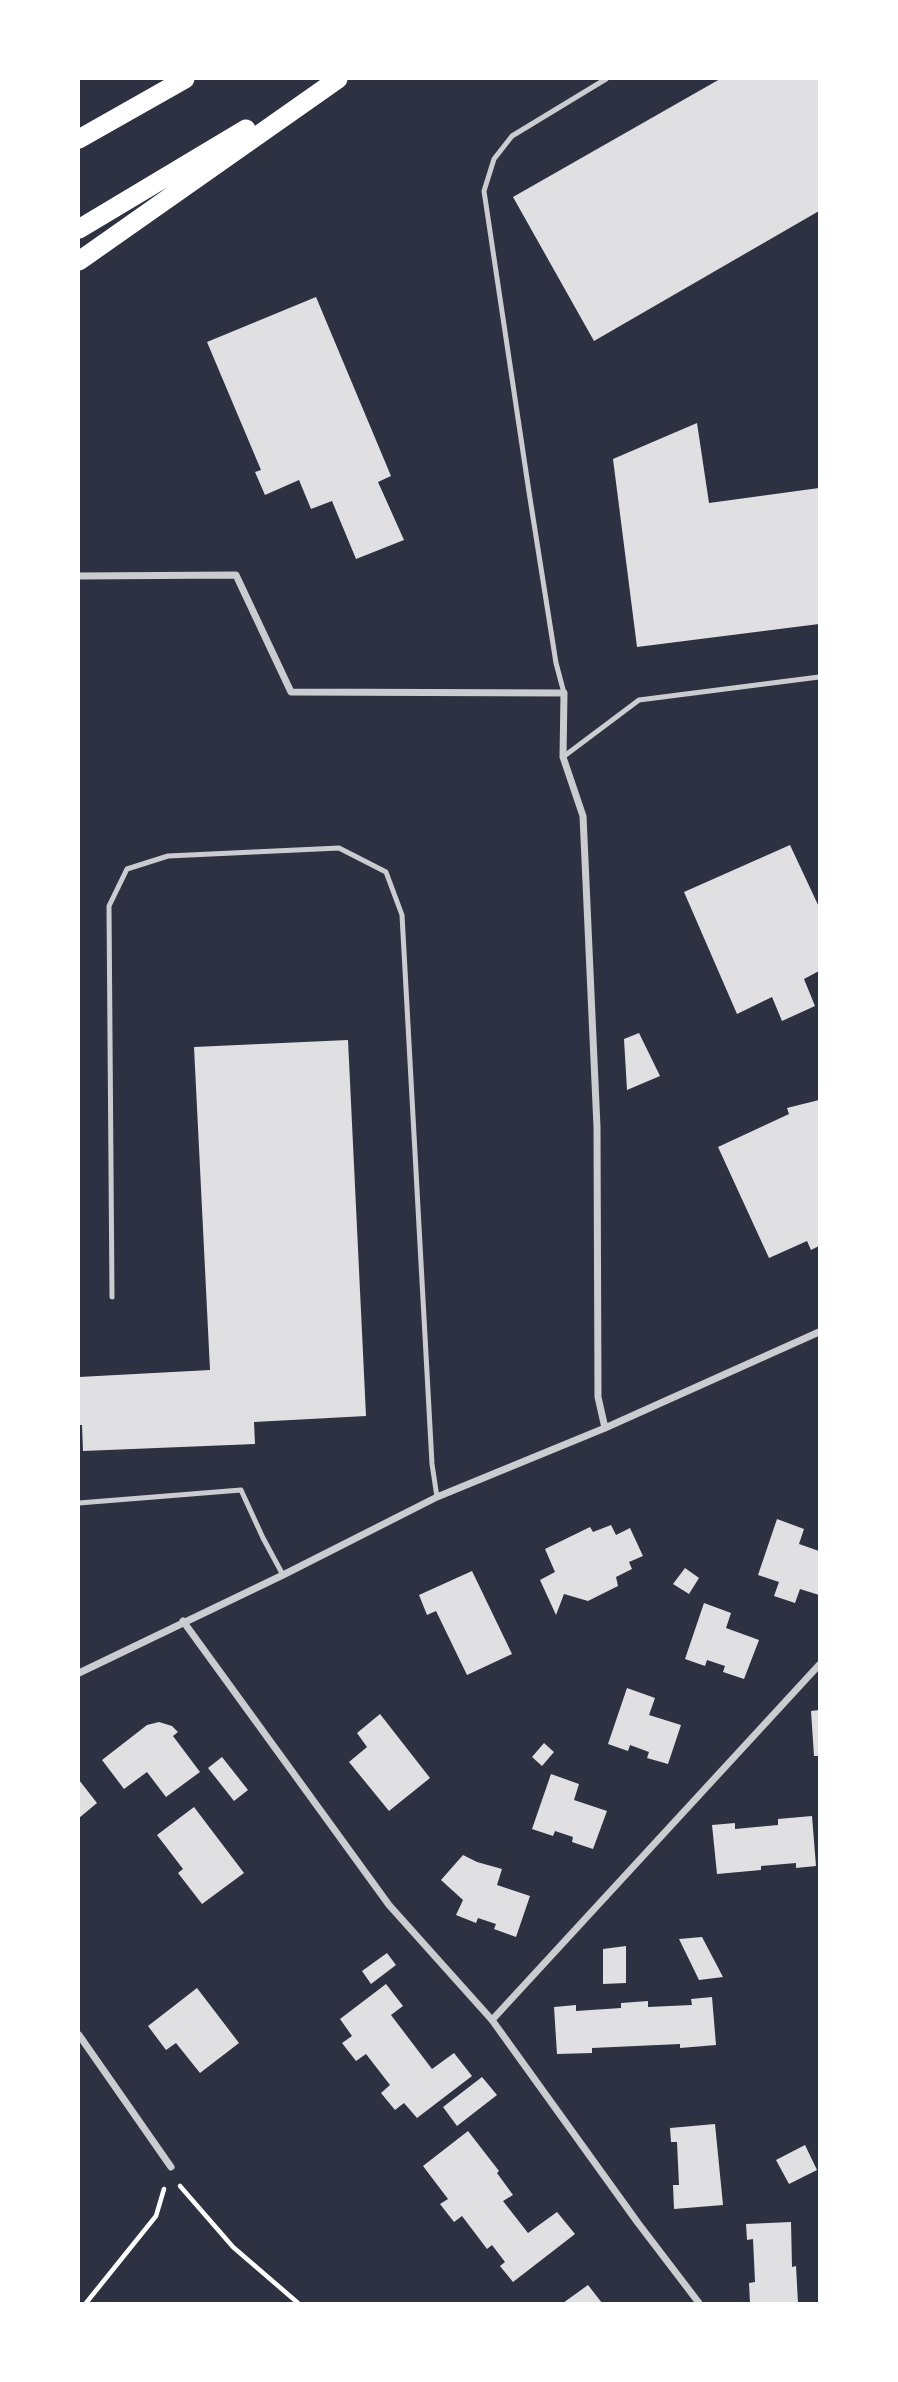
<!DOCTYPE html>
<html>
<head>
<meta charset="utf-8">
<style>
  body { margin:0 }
  #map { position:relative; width:898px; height:2382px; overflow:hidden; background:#2d3142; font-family:"Alegreya Sans",sans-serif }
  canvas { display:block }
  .frame { position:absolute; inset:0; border:80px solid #fff; pointer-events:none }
</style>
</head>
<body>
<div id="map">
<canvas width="898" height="2382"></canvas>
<div class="frame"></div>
</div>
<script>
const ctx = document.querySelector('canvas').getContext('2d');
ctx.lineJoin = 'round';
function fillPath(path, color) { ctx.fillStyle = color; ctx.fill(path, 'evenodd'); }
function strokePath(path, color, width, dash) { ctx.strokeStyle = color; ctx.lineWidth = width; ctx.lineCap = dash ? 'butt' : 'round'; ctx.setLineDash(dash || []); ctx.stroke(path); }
fillPath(new Path2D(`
  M 720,79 L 819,79 L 819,211 L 594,341 L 513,197 Z
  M 316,297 L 391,476 L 378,482 L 404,540 L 356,559 L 332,501 L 311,509 L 299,480 L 265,495 L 255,472 L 261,470 L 207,342 Z
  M 697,423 L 709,503 L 819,488 L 819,624 L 637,647 L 613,459 Z
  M 790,845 L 819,907 L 819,971 L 804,979 L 815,1006 L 782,1021 L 772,997 L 737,1014 L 684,892 Z
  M 639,1033 L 660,1076 L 627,1090 L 624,1039 Z
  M 348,1040 L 366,1416 L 254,1422 L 255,1444 L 83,1451 L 82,1425 L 79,1425 L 79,1377 L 210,1370 L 194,1047 Z
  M 819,1100 L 819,1246 L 811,1250 L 807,1241 L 769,1258 L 718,1147 L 789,1114 L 787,1108 Z
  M 777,1519 L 804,1529 L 799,1544 L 819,1551 L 819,1595 L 800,1589 L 795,1603 L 774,1596 L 779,1582 L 758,1575 Z
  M 611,1525 L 616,1535 L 630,1528 L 643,1556 L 629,1562 L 632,1569 L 616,1577 L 618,1586 L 588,1601 L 564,1594 L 556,1615 L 540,1580 L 555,1572 L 545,1549 L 590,1527 L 593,1532 Z
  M 685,1568 L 699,1578 L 689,1594 L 673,1584 Z
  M 472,1571 L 512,1654 L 467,1675 L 436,1611 L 427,1615 L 419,1595 Z
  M 704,1603 L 731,1613 L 726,1628 L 759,1640 L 744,1679 L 723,1672 L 725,1666 L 707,1660 L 705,1666 L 685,1659 Z
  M 627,1688 L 655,1698 L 649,1715 L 681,1725 L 668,1764 L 647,1758 L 649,1752 L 630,1745 L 628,1751 L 608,1744 Z
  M 819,1710 L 819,1756 L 814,1756 L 811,1711 Z
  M 380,1714 L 430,1778 L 389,1811 L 349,1762 L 367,1747 L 357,1733 Z
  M 159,1722 L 172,1726 L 178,1732 L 173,1736 L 200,1772 L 166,1797 L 147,1772 L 124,1789 L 102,1760 L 147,1725 Z
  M 544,1743 L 554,1752 L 542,1766 L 532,1757 Z
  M 222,1757 L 248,1790 L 234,1801 L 208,1768 Z
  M 551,1774 L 579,1784 L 574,1800 L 607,1811 L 593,1849 L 572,1842 L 573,1837 L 555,1831 L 553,1836 L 532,1829 Z
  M 79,1780 L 97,1803 L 79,1818 Z
  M 194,1807 L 244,1873 L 202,1904 L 178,1873 L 183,1869 L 157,1835 Z
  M 812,1816 L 816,1866 L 796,1868 L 796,1863 L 761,1866 L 761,1870 L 717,1874 L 712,1825 L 735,1823 L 735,1829 L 778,1825 L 778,1819 Z
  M 463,1855 L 477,1862 L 502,1869 L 497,1885 L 530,1896 L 516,1937 L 494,1929 L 496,1924 L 478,1918 L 476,1923 L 456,1915 L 463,1900 L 441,1880 Z
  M 702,1937 L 723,1977 L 699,1980 L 679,1939 Z
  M 626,1946 L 626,1983 L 603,1984 L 603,1949 Z
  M 387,1953 L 396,1965 L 371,1984 L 362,1971 Z
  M 386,1984 L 403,2006 L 391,2015 L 432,2069 L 454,2053 L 472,2076 L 417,2118 L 404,2103 L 395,2110 L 381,2093 L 390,2085 L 366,2054 L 356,2061 L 342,2043 L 352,2036 L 340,2019 Z
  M 197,1988 L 239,2043 L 200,2073 L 176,2043 L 166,2050 L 148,2026 Z
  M 712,1997 L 716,2045 L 680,2048 L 680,2044 L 592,2048 L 592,2053 L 557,2054 L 554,2007 L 576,2005 L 576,2011 L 621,2008 L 621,2003 L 648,2001 L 648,2007 L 692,2005 L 691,1999 Z
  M 482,2077 L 497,2095 L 457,2126 L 443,2107 Z
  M 715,2124 L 723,2205 L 674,2209 L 673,2185 L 679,2185 L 677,2142 L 671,2142 L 670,2128 Z
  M 468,2131 L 499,2171 L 497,2173 L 513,2195 L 503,2201 L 528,2233 L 557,2212 L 575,2234 L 513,2282 L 500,2266 L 505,2262 L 492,2245 L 487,2249 L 462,2216 L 454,2222 L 440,2204 L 448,2199 L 423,2166 Z
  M 805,2145 L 817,2170 L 789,2184 L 776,2160 Z
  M 791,2222 L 792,2267 L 796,2266 L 798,2303 L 750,2303 L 749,2283 L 755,2282 L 753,2239 L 747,2240 L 746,2224 Z
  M 588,2285 L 602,2303 L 563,2303 Z`), '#e0e0e3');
strokePath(new Path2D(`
  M 180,2186 L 233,2247 L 298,2303
  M 86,2303 L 156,2216 L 164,2189`), '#fff', 4.5);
strokePath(new Path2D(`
  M 564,693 L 556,663 L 529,492 L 484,191 L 494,159 L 512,136 L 606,79
  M 563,757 L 639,700 L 819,677
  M 112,1297 L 109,906 L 127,869 L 168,856 L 339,848 L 386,872 L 402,915 L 432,1464 L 437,1497
  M 79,1503 L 241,1490 L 263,1538 L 283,1575`), '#caccd0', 5);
strokePath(new Path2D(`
  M 79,576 L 236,575 L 291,692 L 564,693 L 563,757 L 583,816 L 597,1127 L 598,1397 L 605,1428
  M 183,1621 L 389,1905 L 492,2020 L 638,2223 L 699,2303
  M 79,1673 L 283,1575 L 437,1497 L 605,1428 L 819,1332
  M 492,2020 L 819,1665
  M 79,2035 L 171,2167`), '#caccd0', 7);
strokePath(new Path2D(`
  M 79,139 L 185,79
  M 79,229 L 246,129
  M 79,261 L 338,79`), '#fff', 19);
</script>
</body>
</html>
